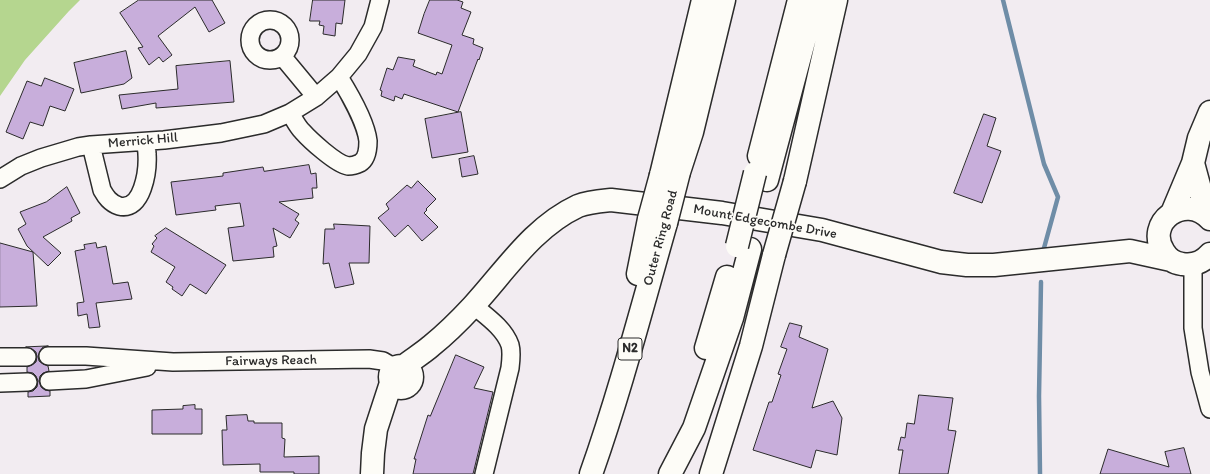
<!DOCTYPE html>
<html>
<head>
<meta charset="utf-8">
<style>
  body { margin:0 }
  canvas { display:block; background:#f2ecf1 }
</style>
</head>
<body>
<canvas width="1210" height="474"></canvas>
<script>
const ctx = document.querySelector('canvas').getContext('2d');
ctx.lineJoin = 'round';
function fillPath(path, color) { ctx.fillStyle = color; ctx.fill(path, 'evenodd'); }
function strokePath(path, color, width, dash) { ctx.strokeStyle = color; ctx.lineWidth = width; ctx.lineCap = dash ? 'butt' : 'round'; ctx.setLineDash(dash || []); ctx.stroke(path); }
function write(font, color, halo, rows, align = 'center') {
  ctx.font = font + ' Itim,sans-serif'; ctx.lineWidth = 3.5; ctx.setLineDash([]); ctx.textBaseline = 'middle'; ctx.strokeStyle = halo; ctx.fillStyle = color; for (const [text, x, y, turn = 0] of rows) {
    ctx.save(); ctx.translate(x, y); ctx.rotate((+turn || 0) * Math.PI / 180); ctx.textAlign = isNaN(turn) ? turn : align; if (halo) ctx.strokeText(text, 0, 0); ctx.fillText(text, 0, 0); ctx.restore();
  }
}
fillPath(new Path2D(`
  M 0,0 L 80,0 L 69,11 L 25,60 L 0,96 Z`), '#b5d68f');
strokePath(new Path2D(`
  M 1003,0 L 1044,164 L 1058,197 L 1044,248
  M 1040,474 L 1039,396 L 1041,282`), '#6f8da7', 4.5);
const building = new Path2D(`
  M 139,0 L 212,0 L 225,23 L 209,32 L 195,7 L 158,36 L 172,55 L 163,62 L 159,57 L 149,65 L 138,48 L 143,47 L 120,13 Z
  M 313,0 L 345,0 L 342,24 L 336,23 L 335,36 L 323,34 L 324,26 L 319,25 L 320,21 L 310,21 Z
  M 430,0 L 457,0 L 463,2 L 461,8 L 471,12 L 462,35 L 474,39 L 473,44 L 483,48 L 479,60 L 478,59 L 458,112 L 404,94 L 402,99 L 395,96 L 394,101 L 381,96 L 382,91 L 380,90 L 387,68 L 393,70 L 398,57 L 415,60 L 413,66 L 436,75 L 437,72 L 442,74 L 452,45 L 418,33 L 424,14 Z
  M 126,51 L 132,78 L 124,84 L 81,93 L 74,63 Z
  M 230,61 L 234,102 L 156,108 L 156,103 L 122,109 L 119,95 L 178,89 L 176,66 Z
  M 45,78 L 74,89 L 65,111 L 50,106 L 43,126 L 30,122 L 23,139 L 6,132 L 27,81 L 41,86 Z
  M 461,112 L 468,152 L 432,158 L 425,119 Z
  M 984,114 L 996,118 L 987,146 L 1001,151 L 982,203 L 954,193 Z
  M 474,156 L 478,174 L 462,177 L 459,159 Z
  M 309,165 L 311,174 L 316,173 L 317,188 L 312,188 L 313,198 L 279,202 L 299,214 L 295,220 L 299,223 L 290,238 L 273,228 L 277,246 L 273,247 L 274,257 L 233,261 L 228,228 L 244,226 L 240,203 L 215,206 L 216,210 L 176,215 L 171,182 L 223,176 L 223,173 L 263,167 L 264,171 Z
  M 418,181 L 436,199 L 426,209 L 427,210 L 424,213 L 438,227 L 422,241 L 408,225 L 395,237 L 378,218 L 389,209 L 386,204 L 407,185 L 411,188 Z
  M 67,187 L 80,213 L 71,218 L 72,221 L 43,237 L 61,253 L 48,266 L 27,246 L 18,229 L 26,224 L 20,212 L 46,202 Z
  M 334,224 L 370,226 L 369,263 L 349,263 L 354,284 L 335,288 L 329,263 L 323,264 L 325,229 L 334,229 Z
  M 166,228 L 226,265 L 206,294 L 190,284 L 182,296 L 172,289 L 173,287 L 166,282 L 175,267 L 151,252 L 154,246 L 152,244 L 157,238 L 155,236 Z
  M 0,243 L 33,252 L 37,306 L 0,307 Z
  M 96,243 L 97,248 L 106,246 L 113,284 L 128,282 L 132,299 L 96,303 L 100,327 L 89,328 L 87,314 L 78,316 L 77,303 L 84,302 L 75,251 L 85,249 L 84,245 Z
  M 790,323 L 802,326 L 799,337 L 828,349 L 812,408 L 833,401 L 842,418 L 837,455 L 816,450 L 811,468 L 753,450 L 769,402 L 772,402 L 781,375 L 778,374 L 787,349 L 781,347 Z
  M 48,346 L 43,347 L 40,351 L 38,356 L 39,361 L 43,364 L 48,366 L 49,371 L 43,373 L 40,376 L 39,381 L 41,387 L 45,390 L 50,391 L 50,396 L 28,397 L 28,392 L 33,391 L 37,387 L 38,381 L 36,376 L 33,373 L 27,372 L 27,367 L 32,365 L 36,362 L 37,357 L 36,352 L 32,349 L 26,347 Z
  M 456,355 L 484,367 L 474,388 L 493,392 L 473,474 L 413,474 L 416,459 L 414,459 L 428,415 L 430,416 Z
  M 919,395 L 953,398 L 948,430 L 956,431 L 948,474 L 899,474 L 903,450 L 898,450 L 901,437 L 905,438 L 907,423 L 914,424 Z
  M 195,405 L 195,409 L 202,409 L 202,434 L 152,434 L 152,410 L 183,409 L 183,406 Z
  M 247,415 L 248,421 L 254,421 L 254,423 L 282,423 L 282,438 L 285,439 L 284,457 L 319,456 L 319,474 L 294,474 L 294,472 L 260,472 L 260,464 L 223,465 L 222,430 L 227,430 L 226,416 Z
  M 1184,448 L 1191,474 L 1100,474 L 1108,449 L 1169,467 L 1165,452 Z`);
fillPath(building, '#c8aedb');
strokePath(building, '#2b2b2b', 1);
const street = new Path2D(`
  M250 40a20 20 0 1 1 40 0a20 20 0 1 1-40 0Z
  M 282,56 L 316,97
  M 290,113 C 294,119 297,126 302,131 C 310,140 336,164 348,166 C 352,166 356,165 360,163 C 367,159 368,149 368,141 C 366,123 349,93 339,77
  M 91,145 L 102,190 C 106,197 110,203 119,206 C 143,212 148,170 147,154 C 147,150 146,146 145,142
  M 0,179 L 21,166 L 41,158 L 78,147 L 91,145 L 164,140 L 221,133 L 264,124 L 290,113 L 316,97 L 339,77 L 358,54 L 373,27 L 380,0
  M 1193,264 L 1193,328 L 1200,372 L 1210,409
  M 473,305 C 486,316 504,328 510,345 C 512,352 511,360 510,368 L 484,474
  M 48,356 L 86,356 L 173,362 L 369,359 L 383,361 L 395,368
  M 0,357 L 27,357
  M 49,381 L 86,379 L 147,367
  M 0,383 L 28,382`);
const secondary = new Path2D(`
  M 1193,163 L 1207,215
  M 1172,213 L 1193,163 L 1199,138 L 1210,112
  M 1210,219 C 1185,192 1144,223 1164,252 C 1168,259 1175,263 1182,264 C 1193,266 1203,262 1210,254
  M390 377a11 11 0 1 1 22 0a11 11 0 1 1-22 0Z
  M 404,366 C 413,359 423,353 431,346 C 446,334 460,320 473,306 C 506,270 533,227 578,206 C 588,202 601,201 611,200 L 722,213 L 822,230 L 941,262 L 967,265 L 994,265 L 1130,251 L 1171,260
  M 372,474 L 373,453 L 376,429 L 391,383`);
const highway = new Path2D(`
  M 759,156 L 799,0
  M 679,172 L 692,132 L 724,0
  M 661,175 L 703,0
  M 767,180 L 815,0
  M 795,181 L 836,0
  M 638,274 L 649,219
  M 706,348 L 727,277
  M 591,474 C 620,392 642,307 666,223
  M 670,474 L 694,428 L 732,318 L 750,249
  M 711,474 L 751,346 L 774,255`);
strokePath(street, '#2b2b2b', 20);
strokePath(secondary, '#2b2b2b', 25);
strokePath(highway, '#2b2b2b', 25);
strokePath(street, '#fdfcf7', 17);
strokePath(secondary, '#fdfcf7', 22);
strokePath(highway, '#fdfcf7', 22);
const highwayBridge = new Path2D(`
  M 649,219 L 661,175
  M 666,223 L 679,172
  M 737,246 L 755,173
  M 774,255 L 795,181`);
strokePath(highwayBridge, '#2b2b2b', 25, []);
strokePath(highwayBridge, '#fdfcf7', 22);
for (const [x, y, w] of [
  [630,349,24]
]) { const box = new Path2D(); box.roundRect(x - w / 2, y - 11, w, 22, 3); ctx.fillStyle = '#fdfcf7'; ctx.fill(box); strokePath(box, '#2b2b2b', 1); }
write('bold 13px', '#2b2b2b', null, [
  ["N2",630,349]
]);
write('14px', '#2b2b2b', '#fdfcf7', [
  ["Merrick Hill",143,141,-5],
  ["Mount Edgecombe Drive",765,222,10],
  ["Outer Ring Road",661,238,-75],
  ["Fairways Reach",271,361,-1]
]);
</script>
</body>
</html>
